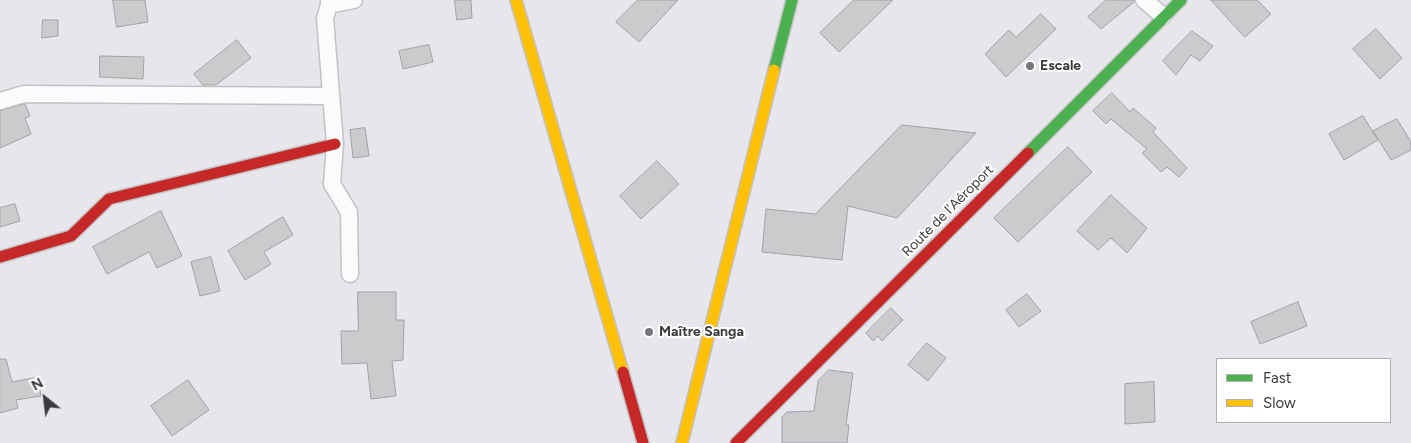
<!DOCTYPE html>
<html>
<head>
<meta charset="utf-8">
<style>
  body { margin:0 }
  #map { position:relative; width:1411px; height:443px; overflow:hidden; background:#e6e6eb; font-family:Figtree,sans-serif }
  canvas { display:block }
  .legend { position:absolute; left:1216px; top:358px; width:175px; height:65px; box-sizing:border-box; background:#fff; border:1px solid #b1b0b1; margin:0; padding:6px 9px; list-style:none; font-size:15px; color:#3b3a3d }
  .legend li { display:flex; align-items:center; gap:10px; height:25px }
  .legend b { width:25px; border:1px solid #b1b0b1 }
  .north { position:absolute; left:20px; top:373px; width:50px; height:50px; -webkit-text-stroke:4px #fff; paint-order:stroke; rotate:331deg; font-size:14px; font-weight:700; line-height:20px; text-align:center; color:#3b3a3d }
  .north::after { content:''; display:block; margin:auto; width:18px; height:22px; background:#3b3a3d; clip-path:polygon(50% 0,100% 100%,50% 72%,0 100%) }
</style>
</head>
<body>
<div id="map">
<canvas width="1411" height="443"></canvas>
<ul class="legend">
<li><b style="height:6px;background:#4caf50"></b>Fast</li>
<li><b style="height:6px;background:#ffc107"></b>Slow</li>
</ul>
<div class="north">N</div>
</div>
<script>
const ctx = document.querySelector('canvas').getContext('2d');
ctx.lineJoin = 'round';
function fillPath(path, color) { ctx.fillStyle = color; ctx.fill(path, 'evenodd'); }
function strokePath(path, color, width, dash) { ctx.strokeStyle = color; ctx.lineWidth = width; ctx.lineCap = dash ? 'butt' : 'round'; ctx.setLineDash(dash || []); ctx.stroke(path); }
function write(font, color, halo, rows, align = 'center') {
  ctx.font = font + ' Figtree,sans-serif'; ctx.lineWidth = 4; ctx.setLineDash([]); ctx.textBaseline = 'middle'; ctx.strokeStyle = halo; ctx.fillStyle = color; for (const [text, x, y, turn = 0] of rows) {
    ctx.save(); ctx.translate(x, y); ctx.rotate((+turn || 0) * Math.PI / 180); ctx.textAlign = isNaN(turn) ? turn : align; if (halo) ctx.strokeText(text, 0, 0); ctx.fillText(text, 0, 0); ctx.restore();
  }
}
const building = new Path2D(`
  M 113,0 L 145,0 L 148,22 L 117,27 Z
  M 455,0 L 471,0 L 472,18 L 457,20 Z
  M 638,0 L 678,0 L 639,42 L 616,22 Z
  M 854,0 L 893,0 L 839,52 L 820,33 Z
  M 1106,0 L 1134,0 L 1134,2 L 1101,29 L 1088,17 Z
  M 1211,0 L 1257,0 L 1271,14 L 1245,37 Z
  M 1041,14 L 1056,29 L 1006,77 L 985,54 L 1009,30 L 1016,37 Z
  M 43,20 L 58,20 L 58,36 L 42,38 Z
  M 1376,29 L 1402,58 L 1380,79 L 1353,49 Z
  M 1192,31 L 1213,46 L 1200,61 L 1191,55 L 1176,75 L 1163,61 Z
  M 237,40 L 251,58 L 216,85 L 203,85 L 194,74 Z
  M 429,45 L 433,62 L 403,69 L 399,51 Z
  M 100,56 L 144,57 L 143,79 L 100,77 Z
  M 1112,93 L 1130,112 L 1133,108 L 1156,128 L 1153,132 L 1187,168 L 1179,177 L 1167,167 L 1161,172 L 1142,153 L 1147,149 L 1111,119 L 1106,124 L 1093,111 Z
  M 25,104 L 30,116 L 25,118 L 31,134 L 0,148 L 0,111 Z
  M 1363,116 L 1378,140 L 1344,160 L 1329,134 Z
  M 1397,119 L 1411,142 L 1411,150 L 1391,160 L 1373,131 Z
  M 902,125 L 976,133 L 897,218 L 848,206 L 842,260 L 762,252 L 766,209 L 815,214 Z
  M 365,128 L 369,156 L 353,158 L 350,130 Z
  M 1068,147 L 1092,172 L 1018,242 L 994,218 Z
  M 657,161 L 679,184 L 641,219 L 620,196 Z
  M 1111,195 L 1147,228 L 1127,253 L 1111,238 L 1098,250 L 1077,231 Z
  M 15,204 L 20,221 L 0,227 L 0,208 Z
  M 161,211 L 182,256 L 157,268 L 149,252 L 107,274 L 93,247 Z
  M 283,217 L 293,235 L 264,252 L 271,264 L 245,280 L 228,251 Z
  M 211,257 L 220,291 L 200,296 L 191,262 Z
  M 358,292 L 396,292 L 396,320 L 404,320 L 403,360 L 392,361 L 396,396 L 371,399 L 367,363 L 342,364 L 341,331 L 358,331 Z
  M 1027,294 L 1041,311 L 1019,327 L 1006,310 Z
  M 1298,302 L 1307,326 L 1260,344 L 1251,322 Z
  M 891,308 L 903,320 L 882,341 L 878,336 L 873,341 L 866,333 Z
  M 927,343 L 946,358 L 928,381 L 908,365 Z
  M 0,359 L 6,359 L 12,382 L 38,377 L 41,396 L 16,400 L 18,408 L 0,413 Z
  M 829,370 L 853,373 L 846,425 L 849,425 L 847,443 L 782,443 L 782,417 L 787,412 L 814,411 L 818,381 Z
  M 188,380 L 209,410 L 172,436 L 151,406 Z
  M 1154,382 L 1155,422 L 1125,424 L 1125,384 Z`);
fillPath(building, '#cbcacd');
strokePath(building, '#a2a1a4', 1);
const street = new Path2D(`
  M 329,0 L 329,5 L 354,0
  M 1144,0 L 1163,16
  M 329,5 L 325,18 L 335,144 L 332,184 L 349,212 L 350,274
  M 0,101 L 24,94 L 330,96`);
const fast = new Path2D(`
  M 774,70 L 792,0
  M 1028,153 L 1181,0`);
const slow = new Path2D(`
  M 516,0 L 623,372
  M 682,443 L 774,70`);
const jam = new Path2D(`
  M 0,257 L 71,236 L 109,199 L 335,144
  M 623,372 L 643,443
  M 736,443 L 1028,153`);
strokePath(street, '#c2c2c5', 19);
strokePath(fast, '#c2c2c5', 14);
strokePath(slow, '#c2c2c5', 14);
strokePath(jam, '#c2c2c5', 14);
strokePath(street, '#fbfbfc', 16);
strokePath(fast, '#4caf50', 11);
strokePath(slow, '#ffc107', 11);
strokePath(jam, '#c62828', 11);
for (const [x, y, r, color] of [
  [1030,66,5,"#77767a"],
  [649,332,5,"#77767a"]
]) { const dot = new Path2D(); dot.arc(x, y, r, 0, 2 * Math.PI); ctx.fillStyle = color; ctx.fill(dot); strokePath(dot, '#fff', 2); }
write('bold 14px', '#3b3a3d', '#fff', [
  ["Escale",1040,66],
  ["Maître Sanga",659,332]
], 'left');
write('14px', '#3b3a3d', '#fff', [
  ["Route de l'Aéroport",948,211,-45]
]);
</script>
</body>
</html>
